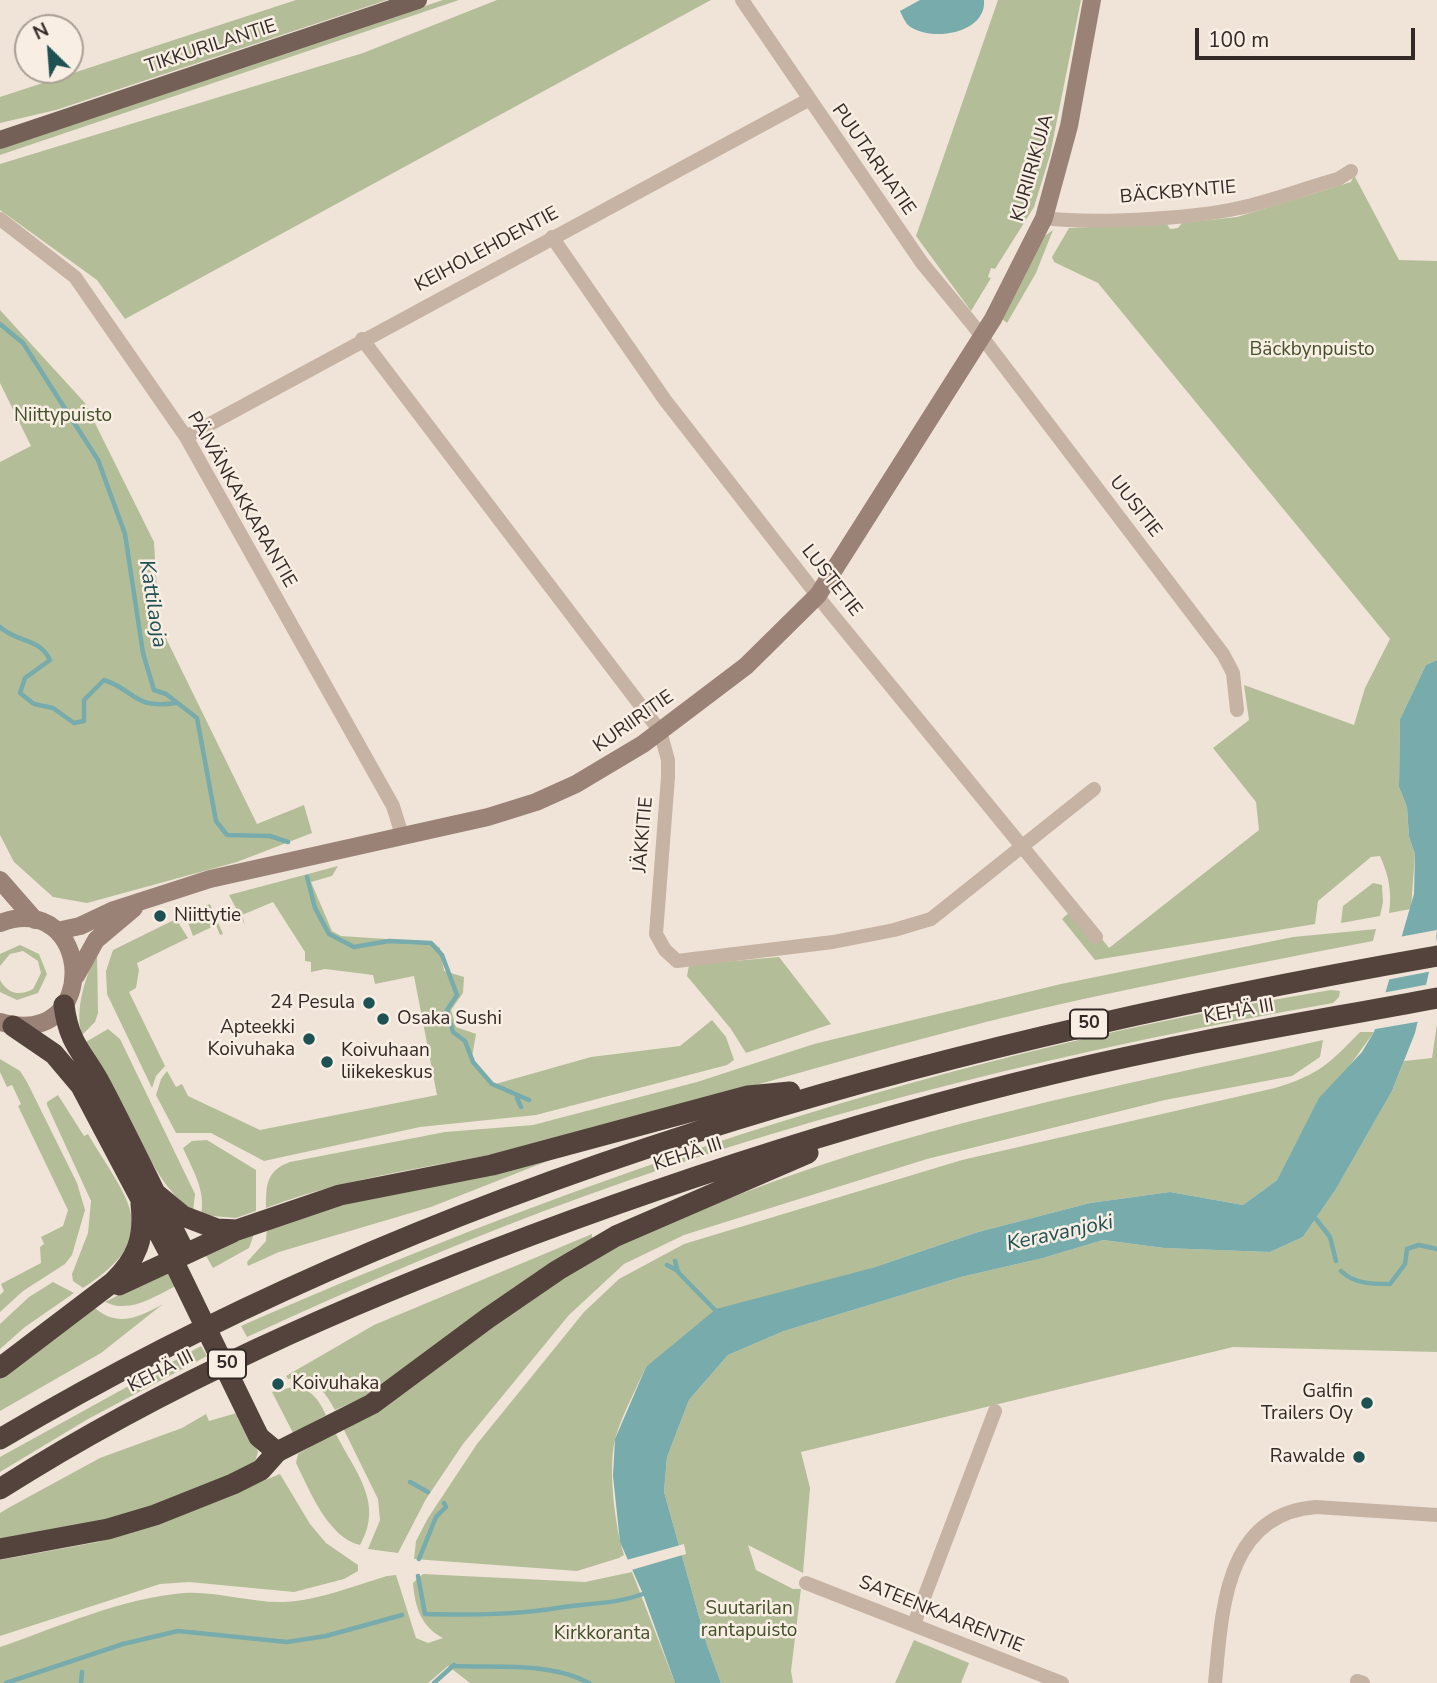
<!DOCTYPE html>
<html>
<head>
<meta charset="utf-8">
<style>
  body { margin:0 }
  #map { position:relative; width:1437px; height:1683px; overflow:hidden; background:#f0e4d8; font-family:"Nunito Sans",sans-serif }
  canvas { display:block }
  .north { position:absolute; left:14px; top:14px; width:70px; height:70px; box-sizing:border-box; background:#f8eee3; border:2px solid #a99f97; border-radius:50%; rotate:335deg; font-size:19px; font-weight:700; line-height:28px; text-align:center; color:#332926 }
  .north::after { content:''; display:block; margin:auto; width:24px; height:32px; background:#1d5153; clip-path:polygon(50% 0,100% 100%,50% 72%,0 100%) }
  .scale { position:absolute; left:1195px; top:28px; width:220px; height:32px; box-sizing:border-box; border:4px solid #332926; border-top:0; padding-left:9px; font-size:21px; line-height:24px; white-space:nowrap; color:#332926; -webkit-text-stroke:5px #f8eee3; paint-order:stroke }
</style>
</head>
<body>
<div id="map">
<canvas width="1437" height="1683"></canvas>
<div class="north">N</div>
<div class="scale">100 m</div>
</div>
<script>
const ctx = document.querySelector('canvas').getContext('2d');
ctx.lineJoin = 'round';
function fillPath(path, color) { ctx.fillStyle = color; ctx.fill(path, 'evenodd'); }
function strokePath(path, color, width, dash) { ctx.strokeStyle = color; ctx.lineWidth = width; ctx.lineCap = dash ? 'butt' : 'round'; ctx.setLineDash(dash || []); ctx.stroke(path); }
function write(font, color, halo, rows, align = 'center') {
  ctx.font = font + ' "Nunito Sans",sans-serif'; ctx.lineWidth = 5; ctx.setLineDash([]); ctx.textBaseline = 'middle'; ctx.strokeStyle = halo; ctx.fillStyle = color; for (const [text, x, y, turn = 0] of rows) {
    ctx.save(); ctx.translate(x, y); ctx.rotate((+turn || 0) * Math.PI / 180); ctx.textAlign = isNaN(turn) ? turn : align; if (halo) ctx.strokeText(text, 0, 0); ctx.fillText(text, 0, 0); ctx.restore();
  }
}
fillPath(new Path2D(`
  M 296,0 L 387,0 L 56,110 L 0,123 L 0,97 Z
  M 443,0 L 459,0 L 0,155 L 0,147 Z
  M 497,0 L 711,0 L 125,319 L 97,280 L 0,210 L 0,164 L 363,53 Z
  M 998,0 L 1081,0 L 1050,155 L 1034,207 L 995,269 L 991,268 L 988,277 L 991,278 L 971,311 L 916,236 Z
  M 1354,175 L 1399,260 L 1437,261 L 1437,660 L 1426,665 L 1400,719 L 1399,787 L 1407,807 L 1409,837 L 1415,854 L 1411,909 L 1389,913 C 1392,892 1389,876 1380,856 L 1371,857 L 1318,901 L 1315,924 L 1095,960 L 1062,919 L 1076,906 L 1109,948 L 1259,830 L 1256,802 L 1213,748 L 1249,720 L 1244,685 L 1354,725 L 1365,688 L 1390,639 L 1098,283 L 1054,262 L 1052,257 L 1069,228 L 1167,224 L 1170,229 L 1178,228 L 1182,223 L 1237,217 L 1351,182 Z
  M 1053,230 L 1036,273 L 1007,323 L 1001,318 L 1043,237 Z
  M 0,310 L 85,403 L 154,542 L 159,624 L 257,824 L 304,805 L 312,833 L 237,862 L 87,903 L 53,897 L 14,862 L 0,835 L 0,462 L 31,446 L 0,383 Z
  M 338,866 L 332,876 L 311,882 L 332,931 L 341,936 L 432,942 L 440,948 L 444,971 L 464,977 L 463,993 L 451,1010 L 456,1027 L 476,1034 L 472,1057 L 492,1085 L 591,1057 L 680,1046 L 712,1020 L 726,1037 L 734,1060 L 727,1065 L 536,1115 L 420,1127 L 264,1161 L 211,1133 L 176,1133 L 156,1095 L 161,1079 L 167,1071 L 176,1087 L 182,1084 L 188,1096 L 260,1130 L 437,1095 L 414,976 L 375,984 L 373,975 L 325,969 L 311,972 L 311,962 L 305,961 L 305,952 L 273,902 L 242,915 L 245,925 L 229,895 Z
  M 1373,883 L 1382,885 L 1383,902 L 1380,916 L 1341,923 L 1343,906 Z
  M 210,904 L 223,934 L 220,935 L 216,925 L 193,936 L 185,914 Z
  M 176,919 L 188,938 L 137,963 L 139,970 L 136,988 L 129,992 L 165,1066 L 156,1076 L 152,1088 L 107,994 L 106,971 L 113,950 Z
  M 1376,929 L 1373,941 C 1244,966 1114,990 986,1022 C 849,1057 714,1098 578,1135 C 476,1163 365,1170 266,1208 C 266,1185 266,1171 290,1162 L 445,1132 L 533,1125 L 697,1082 L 814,1044 L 1061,984 L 1293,937 Z
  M 20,945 L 39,954 L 47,974 L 38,993 L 17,1000 L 0,992 L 0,980 C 7,993 19,997 33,989 L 41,973 L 38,961 L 23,951 L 10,954 L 0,966 L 0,954 Z
  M 97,952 L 98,1013 L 95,1022 L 82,1035 C 74,1010 86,975 97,952 Z
  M 779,957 L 831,1024 L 746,1053 L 731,1029 L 687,976 L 689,965 Z
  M 1331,990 L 1340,991 L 1339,997 L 1333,1003 C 1080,1048 827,1108 585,1196 C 470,1237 358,1286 247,1337 L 241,1326 C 591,1173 953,1051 1331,990 Z
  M 1437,1024 L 1437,1352 L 1233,1347 L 801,1452 L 810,1488 L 803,1573 L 748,1545 L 756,1570 L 793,1589 L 801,1589 L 791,1671 L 793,1683 L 721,1683 L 707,1645 L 664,1492 L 667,1457 L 689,1400 L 728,1355 L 784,1331 L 961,1277 L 1043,1258 L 1103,1240 L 1164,1248 L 1270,1252 L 1303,1237 L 1336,1189 L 1392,1091 L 1404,1061 L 1432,1058 Z
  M 108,1029 L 120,1039 L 195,1194 L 193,1212 C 155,1183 145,1144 122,1104 C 110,1083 97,1064 84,1043 Z
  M 1360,1032 L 1374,1032 L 1303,1130 L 1277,1180 L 1243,1205 L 1170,1192 L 1090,1203 L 978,1232 L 872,1268 L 646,1367 C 636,1389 623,1413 616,1436 C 607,1464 615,1528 624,1555 L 619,1558 L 577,1571 L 414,1559 L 416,1541 L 428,1518 L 477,1444 L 584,1312 L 619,1279 L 684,1244 L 962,1160 L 1275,1088 C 1320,1074 1329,1064 1360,1032 Z
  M 1323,1040 L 1320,1057 L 1292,1076 L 1165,1100 L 927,1159 L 684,1235 L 624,1264 L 569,1315 L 463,1444 L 426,1499 L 398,1553 L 368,1549 L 380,1520 L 378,1499 L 343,1428 C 428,1368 513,1301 604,1250 C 635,1233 671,1222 703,1209 C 901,1126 1114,1088 1323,1040 Z
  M 0,1059 L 20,1071 L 27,1082 L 77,1183 L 85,1210 L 72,1255 L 65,1264 L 23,1291 L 0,1312 L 0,1295 L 4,1291 L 1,1284 L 41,1263 L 40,1247 L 44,1244 L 41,1237 L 63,1226 L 68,1210 L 18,1106 L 21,1104 L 12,1085 L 7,1087 L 0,1072 Z
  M 58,1095 L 84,1136 L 88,1134 C 125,1198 168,1234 83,1288 L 73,1281 L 72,1274 L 88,1233 L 91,1201 L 47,1105 L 47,1102 Z
  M 207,1140 L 256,1170 L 256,1211 L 236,1218 L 201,1215 C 206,1190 193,1171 183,1148 L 192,1141 Z
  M 568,1153 L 431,1207 L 279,1252 L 248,1266 L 247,1262 L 266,1241 L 267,1225 L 325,1207 Z
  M 255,1231 L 249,1248 L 213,1268 L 205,1254 Z
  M 592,1234 L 592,1239 L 366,1396 L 335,1410 C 324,1390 312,1374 288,1379 L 286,1376 L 374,1325 Z
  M 167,1270 L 176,1286 C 153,1297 130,1314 105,1302 Z
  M 53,1282 L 74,1293 L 25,1327 L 0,1349 L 0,1324 L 29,1297 Z
  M 163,1304 L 101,1353 L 0,1411 L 0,1375 L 95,1308 C 118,1328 139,1317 163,1304 Z
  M 201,1346 L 207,1356 L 88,1419 L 0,1472 L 0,1457 Z
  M 293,1387 C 311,1388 319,1400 326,1415 L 293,1433 L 272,1392 Z
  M 240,1412 L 258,1452 L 255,1462 L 244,1469 L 134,1514 L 0,1543 L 0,1513 L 10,1507 L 100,1458 L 182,1428 L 206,1414 L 209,1421 Z
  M 335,1432 C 354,1471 385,1502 360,1545 C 328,1538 309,1489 296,1463 L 298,1454 Z
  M 280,1474 L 310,1524 L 326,1543 L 358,1565 L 358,1571 L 344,1579 L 294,1592 L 189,1582 L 160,1584 L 0,1636 L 0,1560 L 98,1542 L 158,1523 Z
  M 632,1572 L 675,1683 L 470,1683 L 448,1666 L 428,1683 L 0,1683 L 0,1647 C 59,1627 121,1598 184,1593 C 218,1591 251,1603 284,1602 C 321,1600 353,1586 387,1576 L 396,1575 L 416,1638 L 428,1643 L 443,1638 C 420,1626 415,1606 413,1583 L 423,1574 L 585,1582 Z
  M 914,1640 L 969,1663 L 961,1683 L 895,1683 Z`), '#b3be98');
fillPath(new Path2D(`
  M 920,0 L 984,0 C 987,34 929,43 908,25 C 905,22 902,15 900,11 Z
  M 1437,660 L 1437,937 L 1415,1033 L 1392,1091 L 1336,1189 L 1303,1237 L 1270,1252 L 1164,1248 L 1103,1240 L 1043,1258 L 961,1277 L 784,1331 L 728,1355 L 689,1400 L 667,1457 L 664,1492 L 707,1645 L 721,1683 L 675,1683 L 643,1594 L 620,1542 L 613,1476 L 615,1439 L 646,1367 L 716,1309 L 872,1268 L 978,1232 L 1090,1203 L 1170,1192 L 1243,1205 L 1277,1180 L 1319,1098 L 1362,1052 L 1374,1032 L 1414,894 L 1415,854 L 1409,837 L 1407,807 L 1399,787 L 1400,719 L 1426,665 Z`), '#77abac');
fillPath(new Path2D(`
  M 1437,930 L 1433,971 L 1386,980 L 1399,937 Z
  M 1430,984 L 1422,1021 L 1370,1030 L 1382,993 Z
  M 684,1544 L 686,1554 L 628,1571 L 623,1561 Z`), '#f0e4d8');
strokePath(new Path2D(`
  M 0,324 L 23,343 L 98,460 L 125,534 L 143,653 L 154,690 L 166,694 L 197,718 L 216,821 L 227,835 L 270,836 L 288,842
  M 0,627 C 17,643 39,637 50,660 L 25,678 L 20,693 L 34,704 L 53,708 L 74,723 L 84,721 L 84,700 L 104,680 C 137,691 132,709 176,703
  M 307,877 L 315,908 L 329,934 L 354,947 L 389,941 L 431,943 L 442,955 L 457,995 L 447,1010 L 453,1032 L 465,1041 L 473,1062 L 492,1084 L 529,1100
  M 517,1098 L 521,1107
  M 1316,1219 L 1330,1237 L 1336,1261
  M 675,1261 L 678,1272 L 718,1313
  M 667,1265 L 678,1271
  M 1341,1271 C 1354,1284 1373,1284 1390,1284 L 1405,1264 L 1407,1249 L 1419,1245 L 1437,1249
  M 410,1482 L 428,1492
  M 419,1559 L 436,1517 L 446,1507 L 444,1503
  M 418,1576 L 425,1614 C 473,1615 517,1615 564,1607 C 592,1603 616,1604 643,1594
  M 454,1666 C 498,1668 550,1662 589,1683
  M 6,1683 L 123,1644 L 178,1631 L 287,1642 L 326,1636 L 402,1615
  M 81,1683 L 82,1672
  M 434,1683 L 454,1665`), '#77abac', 4.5);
strokePath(new Path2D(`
  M 742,0 L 922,263 L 973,325 L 1223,654 L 1233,673 L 1237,710
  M 1044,218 C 1094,224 1190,219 1239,208 C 1272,201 1305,188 1338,179 L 1351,171
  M 0,219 L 75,277 L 186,437 L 393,806 L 402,835
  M 552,237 L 665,400 L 827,608 L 1096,937
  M 362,339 L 660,731 L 668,760 L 668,777 L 656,934 L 665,950 L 677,961 L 833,942 L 894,930 L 931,919 L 1094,789
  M 186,437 L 808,100
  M 806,1583 L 1062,1683
  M 914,1624 L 995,1411
  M 1357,1681 L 1363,1683
  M 1215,1683 C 1222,1612 1224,1514 1316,1507 L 1437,1515`), '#c7b3a4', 14);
strokePath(new Path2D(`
  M 0,880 L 35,920
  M 0,923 C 93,888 103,1052 0,1022
  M 57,931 L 80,926 L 114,910 L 210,879 L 488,817 L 536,802 L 576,784 L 643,744 L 746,666 L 818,595 L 993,319 L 1044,218 L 1069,126 L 1092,0
  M 76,976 L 96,940 L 134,908`), '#9b8276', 18);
strokePath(new Path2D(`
  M 0,140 L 418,0`), '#756057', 18);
strokePath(new Path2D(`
  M 64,1005 C 69,1046 85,1054 102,1087 C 131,1142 157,1198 185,1253
  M 13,1026 L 54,1054 L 81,1086 L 172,1258 L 254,1427 L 259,1437 L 277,1452
  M 154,1192 L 183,1216 L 217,1229 L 237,1230 L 340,1195 L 492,1165 L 748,1096 L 790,1092
  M 119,1285 L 233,1232
  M 0,1368 L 113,1282 C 137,1259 145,1238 141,1204
  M 0,1439 C 439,1178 937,1043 1437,956
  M 0,1489 C 166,1383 348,1304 532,1235 C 738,1158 950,1093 1165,1049 C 1255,1030 1347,1015 1437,998
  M 0,1549 L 108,1529 L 155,1515 L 233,1484 L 261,1470 L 277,1452 L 372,1404 L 488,1318 L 558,1270 L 616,1236 L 808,1153`), '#54433d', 21);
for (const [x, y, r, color] of [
  [160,916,7,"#1d5153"],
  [369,1003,7,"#1d5153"],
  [383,1019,7,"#1d5153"],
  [309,1039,7,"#1d5153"],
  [327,1062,7,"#1d5153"],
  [278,1384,7,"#1d5153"],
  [1367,1403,7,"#1d5153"],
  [1359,1457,7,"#1d5153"]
]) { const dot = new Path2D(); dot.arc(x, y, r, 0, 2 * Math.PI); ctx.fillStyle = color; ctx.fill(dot); strokePath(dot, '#f8eee3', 2.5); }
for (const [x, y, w] of [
  [1089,1024,38],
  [227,1364,38]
]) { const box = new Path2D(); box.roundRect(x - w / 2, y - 14.5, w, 29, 5); ctx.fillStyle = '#f8eee3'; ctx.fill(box); strokePath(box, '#332926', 2); }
write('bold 18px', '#332926', null, [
  ["50",1089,1024],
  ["50",227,1364]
]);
write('19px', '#332926', '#f8eee3', [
  ["TIKKURILANTIE",211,47,-18],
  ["PUUTARHATIE",873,160,55],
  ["KURIIRIKUJA",1033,168,-74],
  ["BÄCKBYNTIE",1178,193,-5],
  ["KEIHOLEHDENTIE",487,250,-28],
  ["PÄIVÄNKAKKARANTIE",241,500,60],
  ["UUSITIE",1135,507,52],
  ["LUSTETIE",831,581,52],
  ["KURIIRITIE",634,722,-35],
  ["JÄKKITIE",644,835,-85],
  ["KEHÄ III",1239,1012,-10],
  ["KEHÄ III",688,1155,-18],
  ["KEHÄ III",161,1372,-27],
  ["SATEENKAARENTIE",941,1615,22]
]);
write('19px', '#43512a', '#f8eee3', [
  ["Bäckbynpuisto",1312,350],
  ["Niittypuisto",63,416],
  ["Suutarilan",749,1609],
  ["rantapuisto",749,1631],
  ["Kirkkoranta",602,1634]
]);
write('19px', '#332926', '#f8eee3', [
  ["Niittytie",174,916],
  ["24 Pesula",355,1003,"right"],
  ["Osaka Sushi",397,1019],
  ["Apteekki",295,1028,"right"],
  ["Koivuhaka",295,1050,"right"],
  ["Koivuhaan",341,1051],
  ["liikekeskus",341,1073],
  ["Koivuhaka",292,1384],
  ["Galfin",1353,1392,"right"],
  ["Trailers Oy",1353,1414,"right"],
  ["Rawalde",1345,1457,"right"]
], 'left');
write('italic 21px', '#1d5153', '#f8eee3', [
  ["Kattilaoja",152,604,81],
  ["Keravanjoki",1060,1234,-12]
]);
</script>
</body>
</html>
